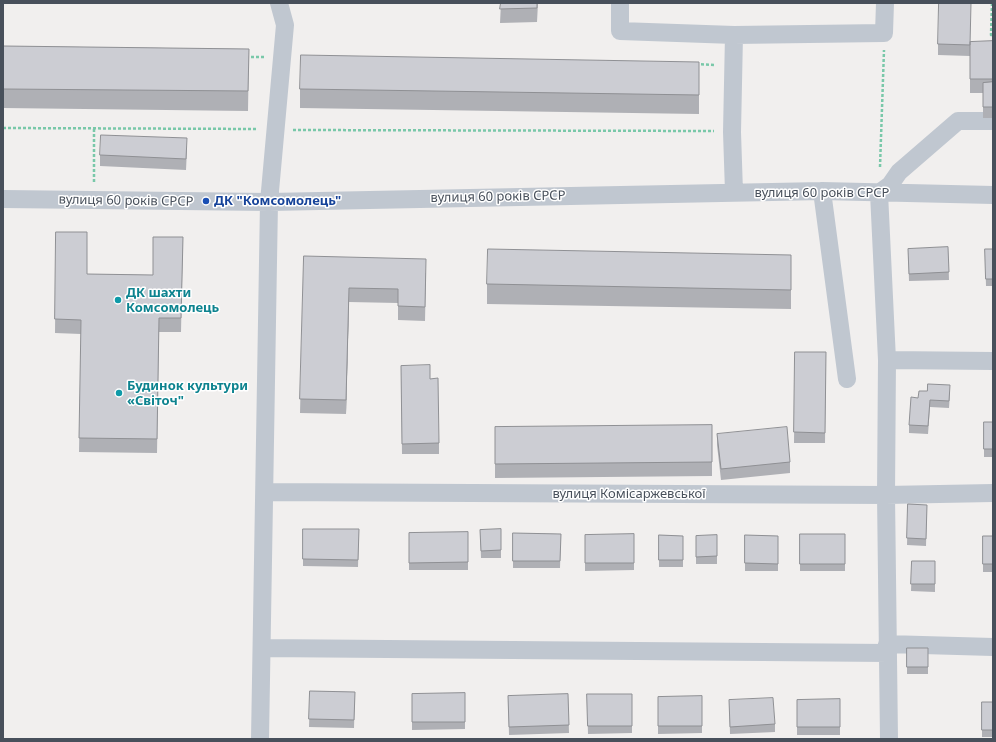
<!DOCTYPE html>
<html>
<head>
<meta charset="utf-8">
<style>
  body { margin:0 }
  #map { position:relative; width:996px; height:742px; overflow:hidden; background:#f1efee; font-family:"Noto Sans",sans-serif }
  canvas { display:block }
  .frame { position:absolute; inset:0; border:4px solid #48505b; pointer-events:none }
</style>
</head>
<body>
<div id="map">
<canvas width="996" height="742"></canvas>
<div class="frame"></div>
</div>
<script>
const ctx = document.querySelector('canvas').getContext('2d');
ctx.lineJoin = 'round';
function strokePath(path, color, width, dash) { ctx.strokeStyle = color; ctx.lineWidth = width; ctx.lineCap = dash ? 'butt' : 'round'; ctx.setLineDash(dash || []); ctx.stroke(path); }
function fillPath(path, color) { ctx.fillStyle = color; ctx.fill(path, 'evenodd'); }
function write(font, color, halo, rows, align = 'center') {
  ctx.font = font + ' "Noto Sans",sans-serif'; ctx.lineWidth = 3; ctx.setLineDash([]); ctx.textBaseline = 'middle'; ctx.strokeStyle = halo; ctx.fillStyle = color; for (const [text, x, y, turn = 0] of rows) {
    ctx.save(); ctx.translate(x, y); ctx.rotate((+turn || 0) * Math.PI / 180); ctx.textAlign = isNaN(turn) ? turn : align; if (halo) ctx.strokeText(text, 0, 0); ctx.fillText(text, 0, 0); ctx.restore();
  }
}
strokePath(new Path2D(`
  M 992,3 L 991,35 L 993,35
  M 246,57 L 265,57
  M 696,64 L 715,65
  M 3,128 L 258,129
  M 293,130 L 714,131
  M 880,167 L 884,50
  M 94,182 L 94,129`), '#79c8a9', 2.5, [3, 2]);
strokePath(new Path2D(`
  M 620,3 L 620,31 L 734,35 L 884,33 L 885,3
  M 734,35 L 732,132 L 734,192
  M 822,191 L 847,379
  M 3,199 L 269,202 L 822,191 L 993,195
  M 887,360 L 993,361
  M 265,492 L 886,495 L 993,493
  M 887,644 L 993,647
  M 262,648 L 888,653
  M 260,739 L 269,202 L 285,25 L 279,3
  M 889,739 L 886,495 L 887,360 L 879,193 L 890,185 L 899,172 L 958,121 L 993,121`), '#c0c7d0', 18);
fillPath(new Path2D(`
  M 501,3 L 538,3 L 537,22 L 500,23 Z
  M 993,41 L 993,118 L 983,118 L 983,93 L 970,93 L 970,56 L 938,55 L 938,44 L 970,42 Z
  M 3,46 L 249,49 L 248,111 L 3,108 Z
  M 699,81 L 699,114 L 300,108 L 300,89 Z
  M 187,149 L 186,170 L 100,166 L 100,155 Z
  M 56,232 L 87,274 L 153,275 L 183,237 L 181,332 L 159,332 L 157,453 L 79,452 L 81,334 L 55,333 Z
  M 948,247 L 949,280 L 909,281 L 908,249 Z
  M 985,249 L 993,249 L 993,286 L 986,286 Z
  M 304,256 L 426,273 L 425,321 L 398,320 L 398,303 L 349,302 L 346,414 L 300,413 Z
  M 791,274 L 791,309 L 487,304 L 487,284 Z
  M 795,352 L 826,352 L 825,443 L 794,443 Z
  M 401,366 L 430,379 L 439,443 L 439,454 L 402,454 Z
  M 950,393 L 949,408 L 930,407 L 928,434 L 909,433 L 909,425 L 918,398 Z
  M 984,422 L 993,422 L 993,457 L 984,457 Z
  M 712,425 L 712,476 L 495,478 L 495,427 Z
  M 717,434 L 790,462 L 790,473 L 721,480 L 717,445 Z
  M 908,504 L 927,505 L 926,546 L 907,545 Z
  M 303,529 L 359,529 L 358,567 L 303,566 Z
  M 501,529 L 501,558 L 481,558 L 480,530 Z
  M 468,532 L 468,570 L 409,570 L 409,533 Z
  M 513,533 L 561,534 L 560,568 L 513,568 Z
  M 634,534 L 634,570 L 585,571 L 585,535 Z
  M 800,534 L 845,534 L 845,571 L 800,571 Z
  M 659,535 L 683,536 L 683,567 L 659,567 Z
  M 717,535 L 717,564 L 696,564 L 696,536 Z
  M 745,535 L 778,536 L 778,571 L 745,571 Z
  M 983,536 L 993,536 L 993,572 L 983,572 Z
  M 912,561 L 935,561 L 935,592 L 911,591 Z
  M 907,648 L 928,648 L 928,674 L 907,674 Z
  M 310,691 L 355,692 L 354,728 L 309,727 Z
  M 465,693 L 465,729 L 412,730 L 412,694 Z
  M 568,694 L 569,733 L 509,735 L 508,696 Z
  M 587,694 L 632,694 L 632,733 L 588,734 Z
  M 702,696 L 702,733 L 658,734 L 658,697 Z
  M 840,699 L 840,735 L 797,735 L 797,700 Z
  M 729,700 L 775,724 L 775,732 L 730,734 Z
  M 982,702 L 993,702 L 993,737 L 982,737 Z`), '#afb0b5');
fillPath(new Path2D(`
  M 349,288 L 349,302 L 346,414 L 346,400 Z`), '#8f9094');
const building = new Path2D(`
  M 501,3 L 537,3 L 537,8 L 500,9 Z
  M 939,3 L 971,3 L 970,45 L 938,44 Z
  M 993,41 L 993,79 L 970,79 L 970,42 Z
  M 3,46 L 249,49 L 248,91 L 3,89 Z
  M 301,55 L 699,62 L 699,95 L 300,89 Z
  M 993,82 L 993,107 L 983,107 L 983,83 Z
  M 101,135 L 187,138 L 186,159 L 100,155 Z
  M 56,232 L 87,232 L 87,274 L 153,275 L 153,237 L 183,237 L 181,318 L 159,318 L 157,439 L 79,438 L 81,320 L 55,319 Z
  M 948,247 L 949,272 L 909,274 L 908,249 Z
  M 488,249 L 791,255 L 791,290 L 487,284 Z
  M 985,249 L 993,249 L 993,279 L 986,279 Z
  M 304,256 L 426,259 L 425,307 L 398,306 L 398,289 L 349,288 L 346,400 L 300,399 Z
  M 795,352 L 826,352 L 825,433 L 794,432 Z
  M 430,365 L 430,379 L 438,378 L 439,443 L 402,444 L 401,366 Z
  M 928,384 L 950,385 L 949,401 L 930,400 L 928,426 L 909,425 L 911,397 L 918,398 L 919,391 L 927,391 Z
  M 984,422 L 993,422 L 993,449 L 984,449 Z
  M 712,425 L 712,462 L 495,464 L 495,427 Z
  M 787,427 L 790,462 L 721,469 L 717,434 Z
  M 908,504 L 927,505 L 926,539 L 907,538 Z
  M 303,529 L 359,529 L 358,560 L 303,559 Z
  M 501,529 L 501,550 L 481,551 L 480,530 Z
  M 468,532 L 468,562 L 409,563 L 409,533 Z
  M 513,533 L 561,534 L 560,561 L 513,561 Z
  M 634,534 L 634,563 L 585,563 L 585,535 Z
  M 800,534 L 845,534 L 845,564 L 800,564 Z
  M 659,535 L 683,536 L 683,560 L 659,560 Z
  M 717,535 L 717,556 L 696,557 L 696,536 Z
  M 745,535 L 778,536 L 778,564 L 745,563 Z
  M 983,536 L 993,536 L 993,564 L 983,564 Z
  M 912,561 L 935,561 L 935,584 L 911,584 Z
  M 907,648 L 928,648 L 928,667 L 907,667 Z
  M 310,691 L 355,692 L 354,720 L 309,719 Z
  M 465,693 L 465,722 L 412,722 L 412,694 Z
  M 568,694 L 569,725 L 509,727 L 508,696 Z
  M 587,694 L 632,694 L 632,726 L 588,726 Z
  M 702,696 L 702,726 L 658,726 L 658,697 Z
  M 773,698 L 775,724 L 730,727 L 729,700 Z
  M 840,699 L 840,727 L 797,727 L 797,700 Z
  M 982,702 L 993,702 L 993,730 L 982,730 Z`);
fillPath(building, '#cccdd3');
strokePath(building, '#8f9094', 1);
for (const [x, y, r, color] of [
  [206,201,4,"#1a4fb4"],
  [118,300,4,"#0f9aa8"],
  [119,393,4,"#0f9aa8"]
]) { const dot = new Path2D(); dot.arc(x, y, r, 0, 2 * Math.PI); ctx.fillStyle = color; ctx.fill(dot); strokePath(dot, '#fff', 1.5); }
write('13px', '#48505b', '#fff', [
  ["вулиця 60 років СРСР",822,193],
  ["вулиця 60 років СРСР",498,197,-1],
  ["вулиця 60 років СРСР",126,201,1],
  ["вулиця Комісаржевської",629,494]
]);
write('bold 13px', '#164399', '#fff', [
  ["ДК \"Комсомолець\"",214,201]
], 'left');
write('bold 13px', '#0d838f', '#fff', [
  ["ДК шахти",126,293],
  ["Комсомолець",126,308],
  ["Будинок культури",127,386],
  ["«Світоч\"",127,401]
], 'left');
</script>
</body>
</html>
